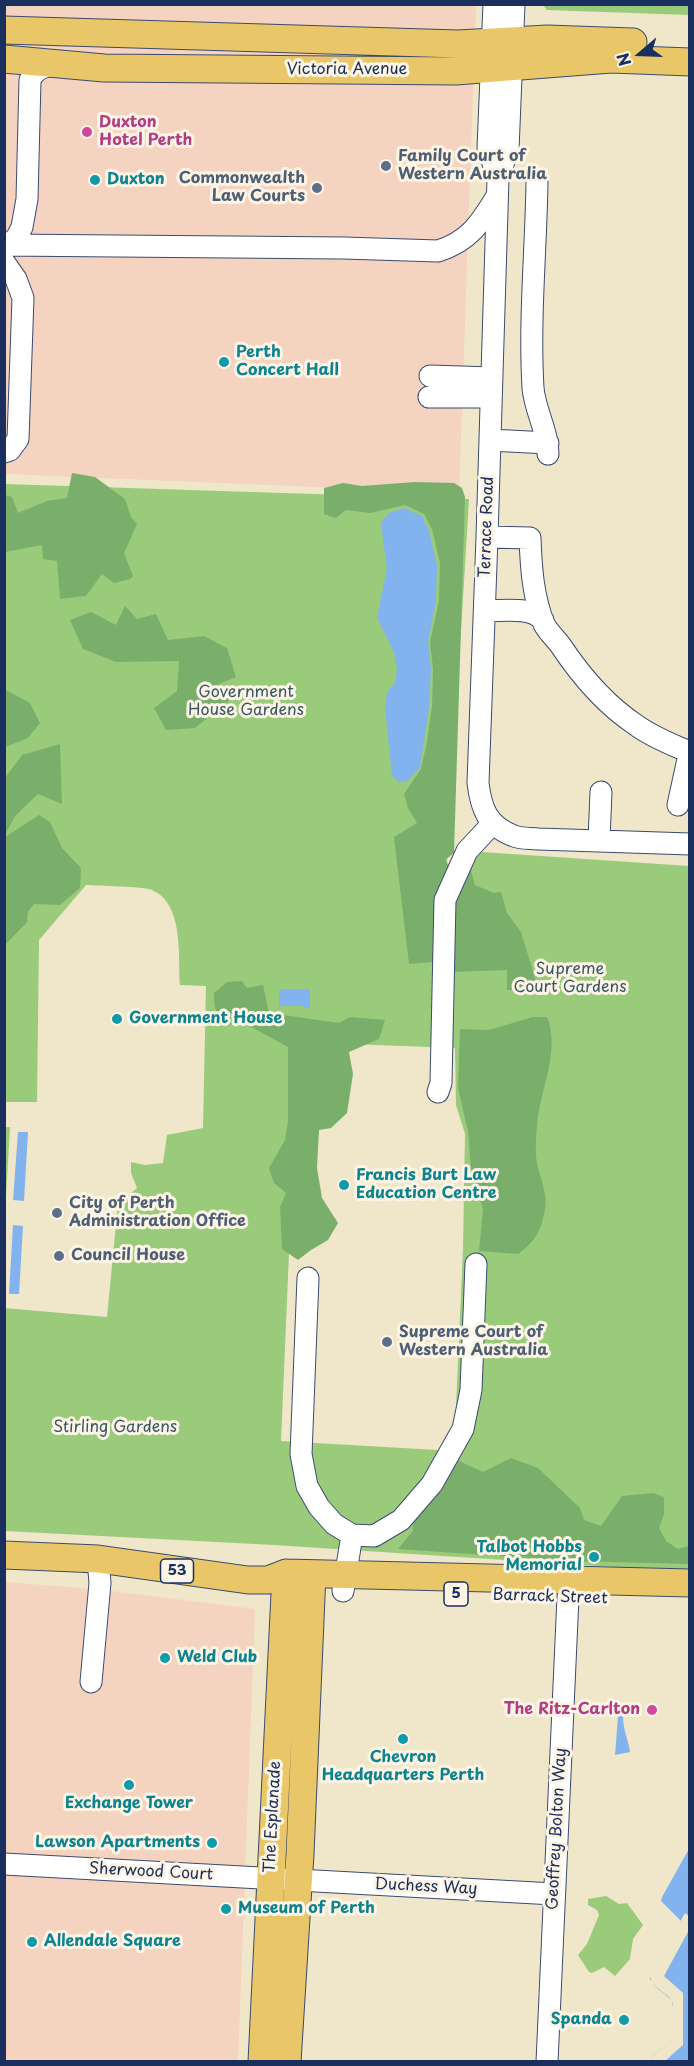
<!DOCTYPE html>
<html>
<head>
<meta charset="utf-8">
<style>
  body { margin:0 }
  #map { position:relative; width:694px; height:2066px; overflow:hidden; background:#f0e7ca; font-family:"Playpen Sans",sans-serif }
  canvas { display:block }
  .frame { position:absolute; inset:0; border:6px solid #1b2f5e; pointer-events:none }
  .north { position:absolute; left:610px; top:24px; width:60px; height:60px; -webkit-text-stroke:4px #fcf5e5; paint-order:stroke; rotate:251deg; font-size:16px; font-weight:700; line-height:24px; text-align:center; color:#1b2f5e }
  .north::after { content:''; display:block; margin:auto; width:21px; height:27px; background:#1b2f5e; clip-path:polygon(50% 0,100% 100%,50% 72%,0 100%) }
</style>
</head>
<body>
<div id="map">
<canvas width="694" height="2066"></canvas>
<div class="frame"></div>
<div class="north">N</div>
</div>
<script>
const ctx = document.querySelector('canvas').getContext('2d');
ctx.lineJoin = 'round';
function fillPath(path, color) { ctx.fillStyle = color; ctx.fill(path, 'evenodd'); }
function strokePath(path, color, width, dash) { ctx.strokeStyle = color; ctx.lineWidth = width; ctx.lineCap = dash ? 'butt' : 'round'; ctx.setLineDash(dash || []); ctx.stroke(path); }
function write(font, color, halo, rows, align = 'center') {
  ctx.font = font + ' "Playpen Sans",sans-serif'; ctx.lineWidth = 6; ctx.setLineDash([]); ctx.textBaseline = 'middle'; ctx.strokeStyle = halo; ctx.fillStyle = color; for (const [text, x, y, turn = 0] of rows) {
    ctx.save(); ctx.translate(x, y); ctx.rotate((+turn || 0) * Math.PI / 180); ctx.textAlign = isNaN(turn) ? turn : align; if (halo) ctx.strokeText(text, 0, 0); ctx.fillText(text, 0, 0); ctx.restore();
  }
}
fillPath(new Path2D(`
  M 5,5 L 476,5 L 459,493 L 5,474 Z
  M 5,1582 L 95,1589 L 255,1609 L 238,2061 L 5,2062 Z`), '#f4d3c0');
fillPath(new Path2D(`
  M 543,5 L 689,5 L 689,15 L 547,10 Z
  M 5,484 L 469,499 L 445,898 L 467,851 L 689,866 L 689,1572 L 274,1545 L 5,1531 L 4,1308 L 107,1317 L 118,1204 L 137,1188 L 131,1173 L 131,1162 L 145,1165 L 163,1163 L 167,1135 L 203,1128 L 206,986 L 180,985 C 178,955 184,904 152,890 C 143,886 98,886 86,885 L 39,940 L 37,1102 L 5,1102 ZM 298,1042 L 455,1048 L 456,1105 L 465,1134 L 463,1249 L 454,1451 L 281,1441 Z
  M 5,1127 L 10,1127 L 6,1197 L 4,1197 Z
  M 606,1896 L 619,1904 L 627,1903 L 643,1925 L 633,1939 L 630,1959 L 615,1976 L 604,1967 L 592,1973 L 589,1972 L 578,1955 L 587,1944 L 599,1915 L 597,1910 L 588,1905 L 588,1899 Z`), '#99cb7b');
fillPath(new Path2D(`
  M 72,473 L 95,477 L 125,499 L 131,517 L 137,524 L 124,553 L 133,576 L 130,579 L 114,583 L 102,574 L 86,596 L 60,599 L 57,561 L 43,559 L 42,545 L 5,552 L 5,495 L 12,497 L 18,513 L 47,501 L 67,498 Z
  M 415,482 L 454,483 L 462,488 L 465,497 L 454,853 L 445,860 L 453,872 L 471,871 L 475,885 L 494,893 L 501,892 L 507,913 L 521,932 L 538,988 L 507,990 L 507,970 L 451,972 L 446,961 L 409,964 L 394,837 L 417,823 L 408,808 L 404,794 L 421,769 L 427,742 L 432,706 L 433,669 L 430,642 L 439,601 L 440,563 L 432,529 L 424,514 L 405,505 L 370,513 L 346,510 L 336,518 L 324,514 L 324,488 L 343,483 L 362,486 Z
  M 125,606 L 137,619 L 156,614 L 168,640 L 204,636 L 227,648 L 236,677 L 212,687 L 232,698 L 195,728 L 166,730 L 154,708 L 177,691 L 179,661 L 116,662 L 83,649 L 70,620 L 91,612 L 116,625 Z
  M 4,689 L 30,703 L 40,723 L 28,738 L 5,747 Z
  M 60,744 L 62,804 L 38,794 L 15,816 L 5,835 L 5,778 L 22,755 Z
  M 39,815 L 50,822 L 62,848 L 81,868 L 80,888 L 60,905 L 34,904 L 28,912 L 27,922 L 5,945 L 5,837 Z
  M 242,981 L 247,988 L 263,985 L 269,1013 L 339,1023 L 350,1017 L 385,1020 L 379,1039 L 349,1052 L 353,1074 L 347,1113 L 331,1128 L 319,1130 L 317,1168 L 322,1198 L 338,1223 L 328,1240 L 311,1250 L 298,1260 L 282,1249 L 280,1207 L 286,1193 L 274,1183 L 269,1168 L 285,1140 L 288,1122 L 288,1047 L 242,1022 L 227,1025 C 215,1015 214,1007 214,993 L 227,982 Z
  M 533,1017 L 547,1017 C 561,1051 539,1092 537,1126 C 536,1138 535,1152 537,1163 C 540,1177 548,1195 545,1209 C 541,1231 536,1241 518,1254 L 479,1251 L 483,1209 L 471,1170 L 468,1131 L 458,1088 L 460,1029 L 489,1030 Z
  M 511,1458 L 538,1468 L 580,1508 L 584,1520 L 601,1526 L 622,1496 L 653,1493 L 664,1497 L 664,1514 L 659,1528 L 666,1541 L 678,1549 L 689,1546 L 690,1564 L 571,1561 L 398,1549 L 413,1531 L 412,1515 L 455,1459 L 483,1472 Z`), '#7aaf6b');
fillPath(new Path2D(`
  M 404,508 L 422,516 L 429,531 L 437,566 L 436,601 L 428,642 L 431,669 L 429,708 L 420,768 L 406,782 L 399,782 L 392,776 L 385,707 L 387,692 L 395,682 L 397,669 L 394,653 L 377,617 L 387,569 L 381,523 L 389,513 Z
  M 279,989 L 310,989 L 310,1008 L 304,1008 L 303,1006 L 279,1006 Z
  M 18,1132 L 28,1132 L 24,1201 L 13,1200 Z
  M 13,1225 L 23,1226 L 19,1294 L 9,1294 Z
  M 618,1716 L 623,1716 C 623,1730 628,1739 630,1752 L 615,1755 Z
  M 689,1849 L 689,2061 L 650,2061 L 654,2055 L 671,2041 C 673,2032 676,2005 670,1999 C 663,1991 654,1989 650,1979 L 681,1921 L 661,1901 L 662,1897 Z`), '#82b3ee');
fillPath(new Path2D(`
  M 685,1913 L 689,1916 L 689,1930 L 664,1976 L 683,1993 L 683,2045 L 665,2061 L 650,2061 L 654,2055 L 671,2041 L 673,2004 L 669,1997 L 651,1983 L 651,1974 Z`), '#f0e7ca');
const minor = new Path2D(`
  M 494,4 L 488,148 L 498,178
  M 514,4 L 508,150 L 498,178 L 487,537 L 478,783 C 481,808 487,826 514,836 C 521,839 531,838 538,839 L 690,844
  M 537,182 C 536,250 529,319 533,388 C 535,411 548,431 548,454
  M 4,245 L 344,248 L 438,251 C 470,241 481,222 497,196
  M 8,245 L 17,237 L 22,227 L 27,199 L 30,80 C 35,69 43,67 55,64
  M 4,262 L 16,279 L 23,298 L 18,439 L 10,450 L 4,452
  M 430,376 L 492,378
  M 429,397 L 491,397
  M 490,440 L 548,443
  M 487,537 L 530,538 C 531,567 533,597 544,624 C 548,632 556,639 561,646 C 581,676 606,705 636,725 C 652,737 671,744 689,752
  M 485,611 C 502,611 531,606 543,620
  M 678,805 L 690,750
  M 599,840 L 601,792
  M 438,1092 L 441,1083 L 445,900 L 467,851 L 493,823
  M 308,1278 L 301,1454 L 307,1486 L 319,1507 L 334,1524 L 352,1535 L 374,1536 L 401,1520 L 432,1484 L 463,1429 L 471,1390 L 476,1264
  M 343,1591 L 352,1535
  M 91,1682 L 100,1583 L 98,1559
  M 4,1864 L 554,1894
  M 547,2062 L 568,1597`);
const major = new Path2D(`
  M 4,30 L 458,44 L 547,39 L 633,42
  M 4,59 L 104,68 L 456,71 L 611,59 L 690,62
  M 4,1555 L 98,1559 L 248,1580 L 268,1580 L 286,1573 L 690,1583
  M 262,2062 L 286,1573
  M 287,2062 L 300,1854 L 312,1574`);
strokePath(minor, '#3b4b6e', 23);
strokePath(major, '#3b4b6e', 29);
strokePath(minor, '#fff', 21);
strokePath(major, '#e9c769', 27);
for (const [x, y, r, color] of [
  [87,132,6,"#d1479c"],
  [386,166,6,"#5c6f8a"],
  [95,180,6,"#0f9aa8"],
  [317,188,6,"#5c6f8a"],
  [224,362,6,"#0f9aa8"],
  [117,1019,6,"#0f9aa8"],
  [344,1185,6,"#0f9aa8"],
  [57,1213,6,"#5c6f8a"],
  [59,1256,6,"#5c6f8a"],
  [387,1342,6,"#5c6f8a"],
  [594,1557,6,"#0f9aa8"],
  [165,1658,6,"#0f9aa8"],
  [652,1710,6,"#d1479c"],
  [403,1739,6,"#0f9aa8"],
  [129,1785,6,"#0f9aa8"],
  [212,1843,6,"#0f9aa8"],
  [226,1909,6,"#0f9aa8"],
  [32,1942,6,"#0f9aa8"],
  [624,2020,6,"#0f9aa8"]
]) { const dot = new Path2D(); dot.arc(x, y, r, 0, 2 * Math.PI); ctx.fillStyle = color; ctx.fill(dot); strokePath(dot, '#fcf5e5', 2); }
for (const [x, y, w] of [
  [177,1571,33],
  [456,1594,24]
]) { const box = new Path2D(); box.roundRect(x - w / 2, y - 12, w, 24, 4.5); ctx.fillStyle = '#fcf5e5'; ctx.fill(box); strokePath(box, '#1b2f5e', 1.5); }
write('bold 15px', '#1b2f5e', null, [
  ["53",177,1571],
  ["5",456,1594]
]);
write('16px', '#1b2f5e', '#fcf5e5', [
  ["Victoria Avenue",347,70],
  ["Terrace Road",487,527,-88],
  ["Barrack Street",550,1597,2],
  ["The Esplanade",273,1817,-87],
  ["Geoffrey Bolton Way",557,1829,-87],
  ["Sherwood Court",151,1872,3],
  ["Duchess Way",426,1887,3]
]);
write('bold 16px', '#b23c85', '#fcf5e5', [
  ["Duxton",99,123],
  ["Hotel Perth",99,141],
  ["The Ritz-Carlton",640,1710,"right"]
], 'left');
write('bold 16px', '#4e5e75', '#fcf5e5', [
  ["Family Court of",398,157],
  ["Western Australia",398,175],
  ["Commonwealth",305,179,"right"],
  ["Law Courts",305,197,"right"],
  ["City of Perth",69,1204],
  ["Administration Office",69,1222],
  ["Council House",71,1256],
  ["Supreme Court of",399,1333],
  ["Western Australia",399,1351]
], 'left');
write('bold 16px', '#0d838f', '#fcf5e5', [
  ["Duxton",107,180],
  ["Perth",236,353],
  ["Concert Hall",236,371],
  ["Government House",129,1019],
  ["Francis Burt Law",356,1176],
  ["Education Centre",356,1194],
  ["Talbot Hobbs",582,1548,"right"],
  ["Memorial",582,1566,"right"],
  ["Weld Club",177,1658],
  ["Chevron",403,1758,"center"],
  ["Headquarters Perth",403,1776,"center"],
  ["Exchange Tower",129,1804,"center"],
  ["Lawson Apartments",200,1843,"right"],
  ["Museum of Perth",238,1909],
  ["Allendale Square",44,1942],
  ["Spanda",612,2020,"right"]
], 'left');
write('16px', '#3a5665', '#fcf5e5', [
  ["Government",246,693],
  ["House Gardens",246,711],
  ["Supreme",570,970],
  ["Court Gardens",570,988],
  ["Stirling Gardens",115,1428]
]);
</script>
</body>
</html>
